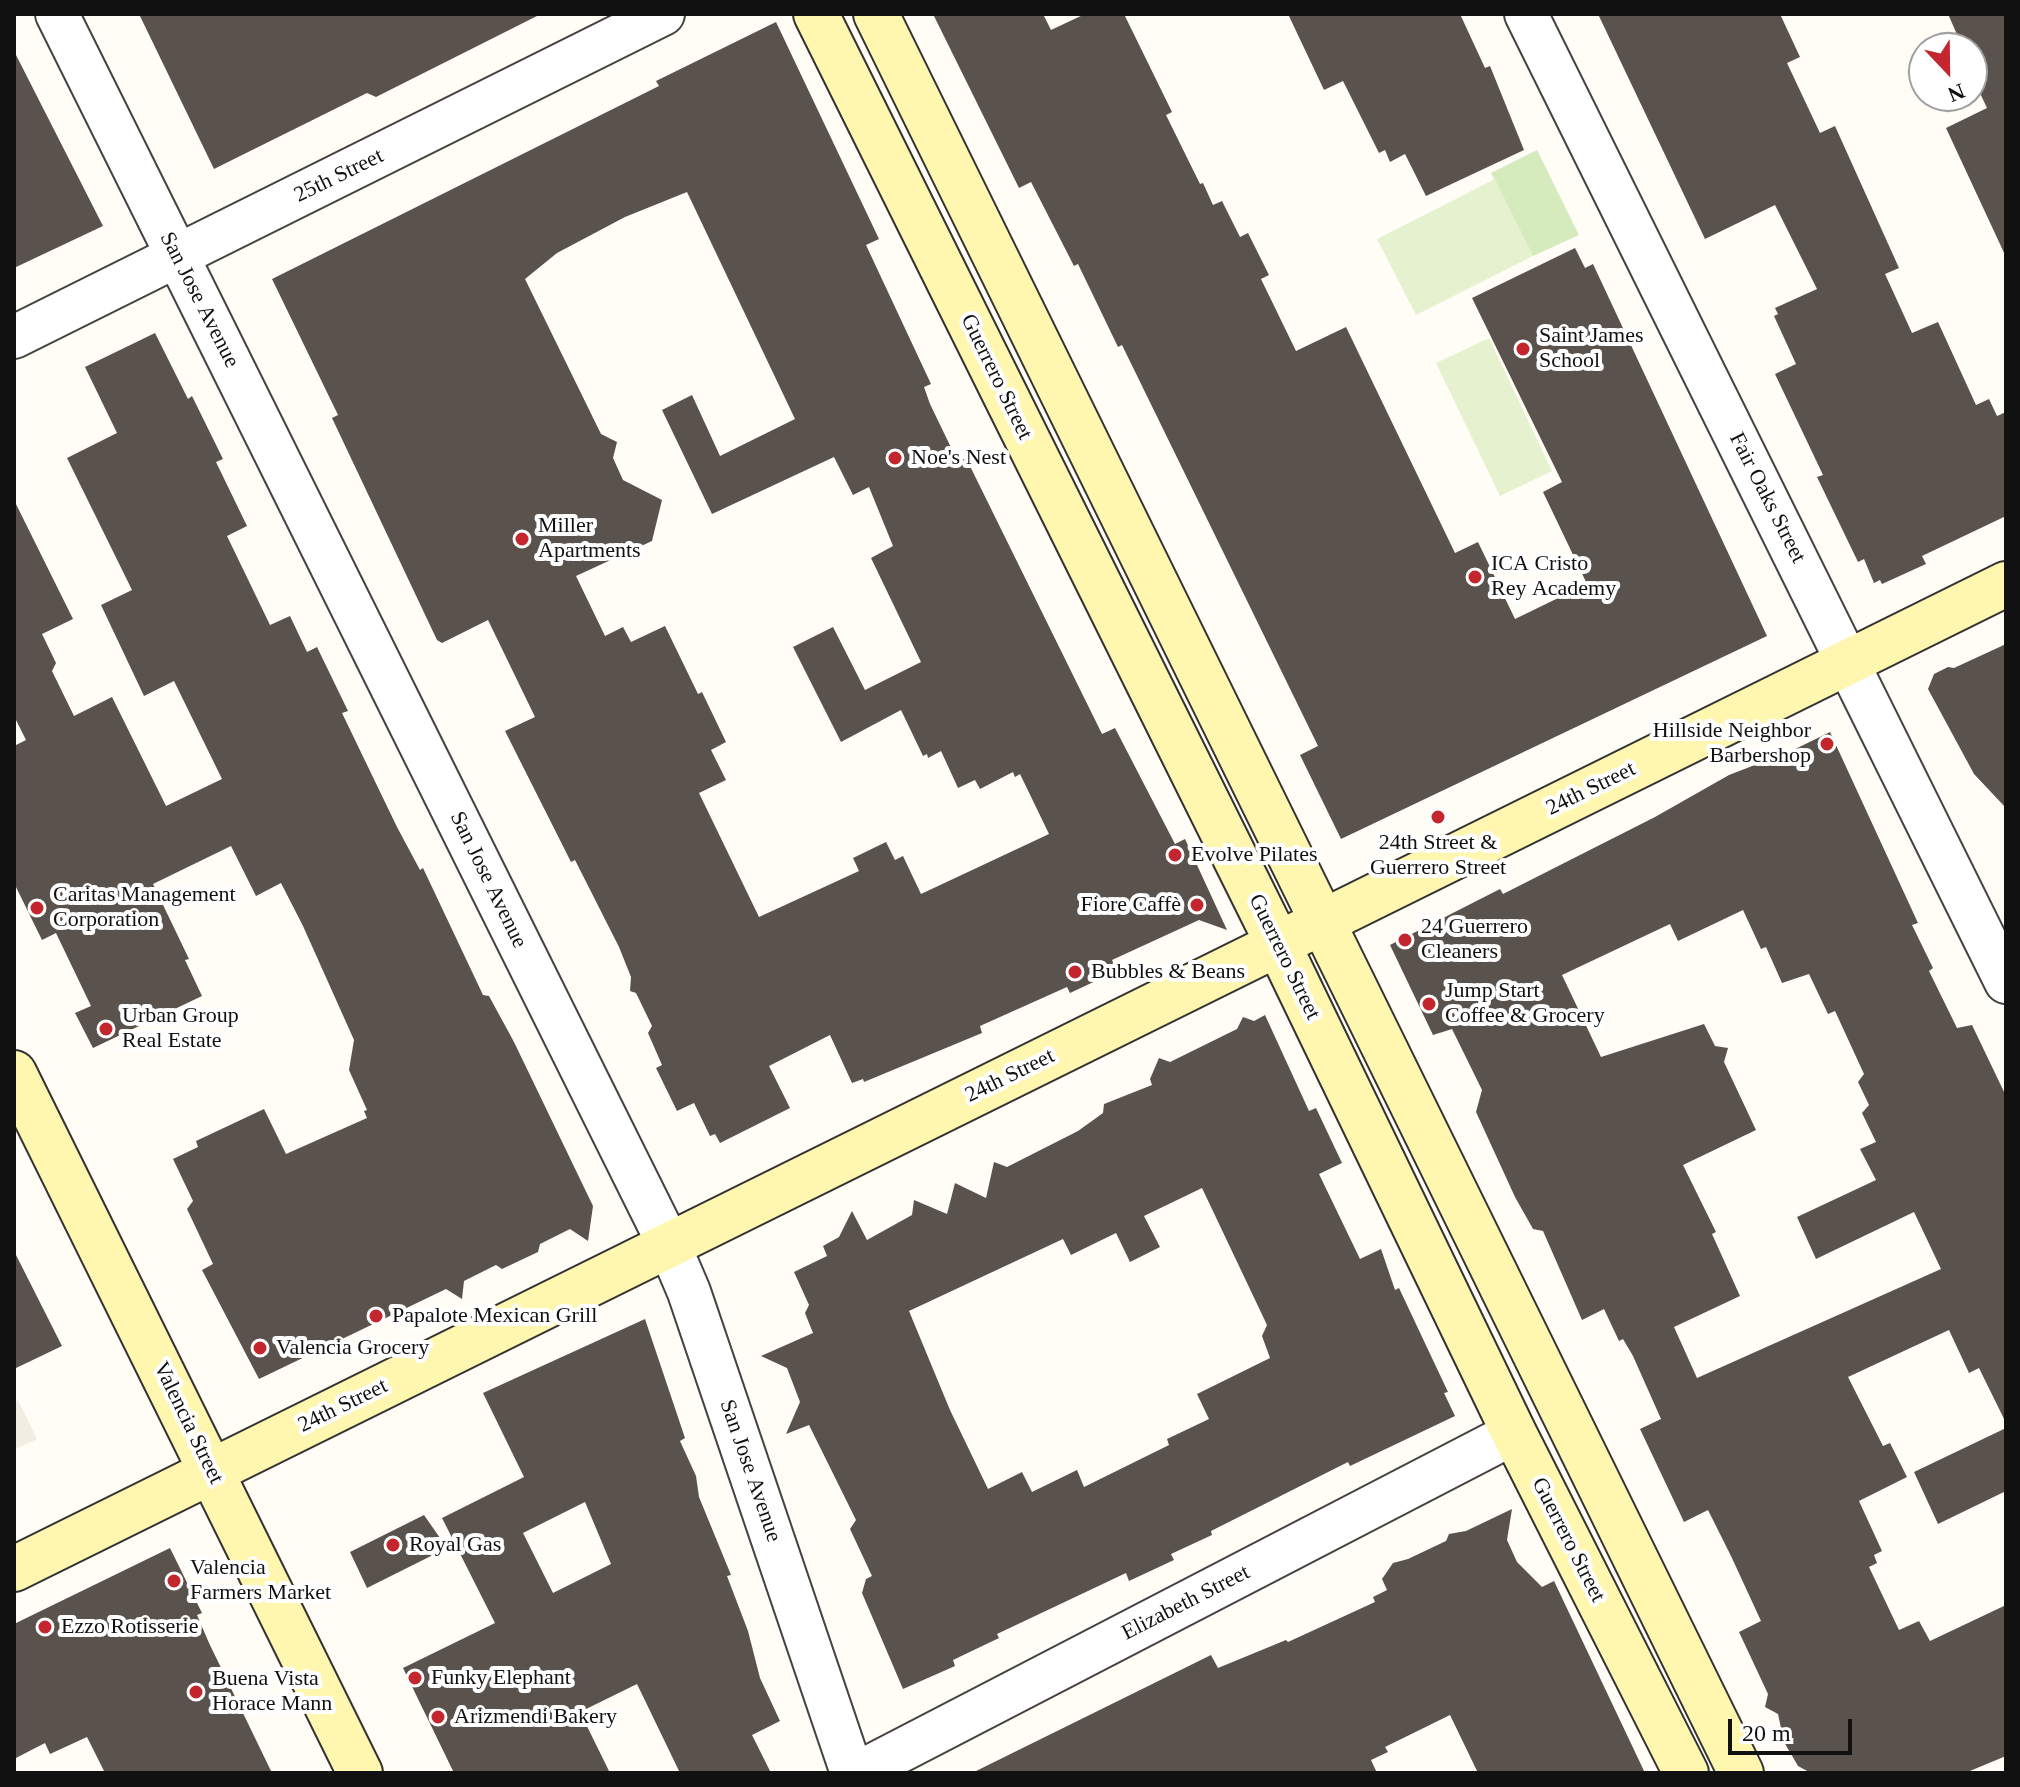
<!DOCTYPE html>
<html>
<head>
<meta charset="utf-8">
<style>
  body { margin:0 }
  #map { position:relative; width:2020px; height:1787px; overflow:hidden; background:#fffdf5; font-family:"Times New Roman",serif }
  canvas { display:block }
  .frame { position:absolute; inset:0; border:16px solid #111; pointer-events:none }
  .north { position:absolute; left:1908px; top:32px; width:80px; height:80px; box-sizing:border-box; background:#fff; border:2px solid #a0a0a0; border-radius:50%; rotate:158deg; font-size:22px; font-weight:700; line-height:32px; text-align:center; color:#111 }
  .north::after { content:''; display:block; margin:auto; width:28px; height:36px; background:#c4262e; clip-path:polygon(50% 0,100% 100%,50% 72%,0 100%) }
  .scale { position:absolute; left:1728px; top:1719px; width:124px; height:36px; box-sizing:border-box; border:4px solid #111; border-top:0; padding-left:10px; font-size:24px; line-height:28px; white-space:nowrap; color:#111; -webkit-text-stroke:6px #fff; paint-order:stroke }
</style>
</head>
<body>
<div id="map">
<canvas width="2020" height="1787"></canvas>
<div class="frame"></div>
<div class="north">N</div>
<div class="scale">20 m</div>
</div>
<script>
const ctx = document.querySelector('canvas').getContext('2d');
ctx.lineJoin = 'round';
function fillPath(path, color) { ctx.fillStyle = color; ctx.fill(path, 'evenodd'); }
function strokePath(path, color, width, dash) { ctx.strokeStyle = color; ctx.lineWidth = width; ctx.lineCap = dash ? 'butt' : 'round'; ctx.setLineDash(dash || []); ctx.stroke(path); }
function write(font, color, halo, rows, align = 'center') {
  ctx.font = font + ' "Times New Roman",serif'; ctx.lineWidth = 8; ctx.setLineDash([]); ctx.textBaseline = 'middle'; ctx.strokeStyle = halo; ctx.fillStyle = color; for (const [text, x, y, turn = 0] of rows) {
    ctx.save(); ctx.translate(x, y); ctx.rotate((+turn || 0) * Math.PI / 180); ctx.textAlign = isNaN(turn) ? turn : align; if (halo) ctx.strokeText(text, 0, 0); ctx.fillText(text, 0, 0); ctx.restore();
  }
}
fillPath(new Path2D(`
  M 1537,150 L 1579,235 L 1533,256 L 1491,173 Z`), '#d5ebbd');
fillPath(new Path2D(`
  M 1495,179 L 1533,256 L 1416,315 L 1377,239 Z
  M 1489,338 L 1552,471 L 1500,496 L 1436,363 Z`), '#e6f2cf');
fillPath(new Path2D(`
  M 18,1400 L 37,1439 L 14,1450 L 14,1402 Z`), '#f1ede2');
fillPath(new Path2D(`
  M 139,14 L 541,14 L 376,97 L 367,93 L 214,169 Z
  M 933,14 L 1043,14 L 1051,30 L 1085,14 L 1124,14 L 1172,112 L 1166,115 L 1200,184 L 1203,183 L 1213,205 L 1222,201 L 1240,237 L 1248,233 L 1269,275 L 1261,279 L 1296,351 L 1346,327 L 1455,553 L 1478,542 L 1515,619 L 1587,584 L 1543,492 L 1562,482 L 1472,298 L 1575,248 L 1585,268 L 1593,264 L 1767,636 L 1341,839 L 1300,755 L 1318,746 L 1122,345 L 1118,347 L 1078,264 L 1074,266 L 1031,182 L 1019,188 Z
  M 1288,14 L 1460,14 L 1485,68 L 1490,66 L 1524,150 L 1426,196 L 1405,154 L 1390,162 L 1385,150 L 1379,153 L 1343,81 L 1324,90 Z
  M 1598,14 L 1780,14 L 1800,57 L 1787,63 L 1820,133 L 1835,126 L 1899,268 L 1885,274 L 1912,333 L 1938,322 L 1976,405 L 1989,399 L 1997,416 L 2006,412 L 2006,516 L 1922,556 L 1926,564 L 1882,584 L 1880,580 L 1874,583 L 1864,559 L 1858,562 L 1817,477 L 1823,475 L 1775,374 L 1796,364 L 1774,316 L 1778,314 L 1775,308 L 1817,289 L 1775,205 L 1705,239 Z
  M 1948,14 L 2006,14 L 2006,257 L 1946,128 L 1987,108 L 1972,76 L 1972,48 L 1963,48 Z
  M 776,22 L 879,239 L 866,245 L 931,384 L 924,387 L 930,404 L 958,462 L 966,458 L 1102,734 L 1115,728 L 1175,844 L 1185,839 L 1227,930 L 1199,920 L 1112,960 L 1117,971 L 1070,993 L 1067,987 L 980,1026 L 982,1033 L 864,1082 L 863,1079 L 852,1083 L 830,1035 L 769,1066 L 790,1108 L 720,1143 L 715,1134 L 710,1136 L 694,1103 L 677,1111 L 656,1068 L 662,1065 L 648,1033 L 652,1026 L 636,993 L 630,991 L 631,977 L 619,947 L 575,860 L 571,862 L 505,731 L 535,717 L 488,620 L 442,643 L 437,640 L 332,418 L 338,415 L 272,279 L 659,86 L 656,81 ZM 687,192 L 795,419 L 720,456 L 692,395 L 662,410 L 712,514 L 834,457 L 853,495 L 869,487 L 893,546 L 871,558 L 921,662 L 865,690 L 833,627 L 793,647 L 841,742 L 901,710 L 923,756 L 927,754 L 928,758 L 941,751 L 958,788 L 975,780 L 980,789 L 1013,772 L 1015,777 L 1020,774 L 1049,834 L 921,894 L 903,856 L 895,860 L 886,842 L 853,858 L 859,871 L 759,917 L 699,793 L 726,780 L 711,750 L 726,742 L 702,692 L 698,694 L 665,626 L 631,642 L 623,627 L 605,636 L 576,576 L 652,541 L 662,500 L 623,480 L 613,458 L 617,442 L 601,434 L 525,279 L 557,253 L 625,217 Z
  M 14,51 L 103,226 L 14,268 Z
  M 155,333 L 188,399 L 192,396 L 223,459 L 216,462 L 247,526 L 227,536 L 270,625 L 290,616 L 307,652 L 317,647 L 348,711 L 342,713 L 397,827 L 420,870 L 423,868 L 483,995 L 489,996 L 514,1042 L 593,1206 L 588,1241 L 570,1229 L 540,1244 L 538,1252 L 502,1269 L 496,1265 L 464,1281 L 462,1299 L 446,1289 L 259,1379 L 202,1270 L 213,1264 L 187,1209 L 193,1201 L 173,1159 L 198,1147 L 196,1141 L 264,1109 L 286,1154 L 367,1118 L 364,1111 L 367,1110 L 349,1070 L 354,1040 L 303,926 L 281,883 L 256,896 L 231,846 L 153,884 L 189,959 L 185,960 L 202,996 L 93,1048 L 75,1013 L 91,1006 L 56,933 L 42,940 L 14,883 L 14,746 L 26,740 L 14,716 L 14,500 L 73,619 L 42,634 L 56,663 L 52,671 L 74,716 L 112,697 L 166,806 L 222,779 L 174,681 L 144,696 L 101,605 L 132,590 L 67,458 L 117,433 L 85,367 Z
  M 2006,644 L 2006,808 L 1974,774 L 1928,689 L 1934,674 L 1948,667 L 1954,668 Z
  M 1830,732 L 1918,923 L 1912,925 L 1933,968 L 1929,971 L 1957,1028 L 1972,1025 L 2006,1096 L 2006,1423 L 1979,1368 L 1969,1373 L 1949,1330 L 1848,1377 L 1883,1446 L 1890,1443 L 1907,1477 L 1859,1501 L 1882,1551 L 1874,1555 L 1877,1563 L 1869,1567 L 1899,1630 L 1919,1621 L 1930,1641 L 2006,1605 L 2006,1756 L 1965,1773 L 1811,1773 L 1798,1766 L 1784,1742 L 1778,1714 L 1765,1707 L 1768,1694 L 1739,1632 L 1761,1621 L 1731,1556 L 1708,1510 L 1684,1522 L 1640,1429 L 1661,1419 L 1633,1356 L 1623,1339 L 1619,1341 L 1604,1309 L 1582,1320 L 1543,1231 L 1533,1229 L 1515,1197 L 1476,1112 L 1482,1090 L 1452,1029 L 1433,1035 L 1390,945 L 1500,889 L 1503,894 L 1655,817 L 1729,775 L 1760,763 L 1761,749 L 1781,756 ZM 1743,910 L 1761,949 L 1766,947 L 1782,983 L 1809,974 L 1828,1014 L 1835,1011 L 1864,1074 L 1858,1082 L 1869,1105 L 1862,1113 L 1876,1142 L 1860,1149 L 1876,1180 L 1797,1217 L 1816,1259 L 1914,1212 L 1941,1269 L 1697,1378 L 1674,1327 L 1740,1296 L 1712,1234 L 1716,1232 L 1683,1165 L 1756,1130 L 1724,1062 L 1728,1048 L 1715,1046 L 1704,1024 L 1601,1057 L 1562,975 L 1670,924 L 1678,941 Z
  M 1265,1015 L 1309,1111 L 1316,1108 L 1342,1163 L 1319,1174 L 1360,1259 L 1381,1249 L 1395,1290 L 1399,1288 L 1448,1392 L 1444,1393 L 1455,1416 L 1350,1466 L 1348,1462 L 1211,1531 L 1212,1535 L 1171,1554 L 1174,1560 L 1129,1581 L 1126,1573 L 997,1634 L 999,1638 L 953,1660 L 955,1666 L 903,1689 L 862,1593 L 866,1579 L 872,1576 L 850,1529 L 856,1520 L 809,1425 L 786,1434 L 800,1402 L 787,1368 L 761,1356 L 813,1333 L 805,1313 L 809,1305 L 794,1272 L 827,1256 L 823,1246 L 839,1237 L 852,1211 L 867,1240 L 912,1215 L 914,1200 L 947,1214 L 955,1183 L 986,1198 L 994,1162 L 1007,1167 L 1078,1131 L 1103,1113 L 1104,1104 L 1152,1085 L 1150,1079 L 1159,1058 L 1170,1062 L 1237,1029 L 1243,1017 L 1254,1021 ZM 1202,1188 L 1267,1325 L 1262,1336 L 1270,1358 L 1197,1394 L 1209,1419 L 1167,1439 L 1169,1445 L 1084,1487 L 1077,1470 L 1032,1492 L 1022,1472 L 988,1489 L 950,1410 L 909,1311 L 1063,1239 L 1071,1255 L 1116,1233 L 1130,1262 L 1160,1247 L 1144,1216 Z
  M 14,1251 L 62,1346 L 14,1369 Z
  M 645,1319 L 685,1438 L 680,1441 L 696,1476 L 699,1497 L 731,1575 L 727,1576 L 748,1631 L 760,1678 L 780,1721 L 752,1735 L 771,1773 L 680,1773 L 637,1684 L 580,1712 L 610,1773 L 454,1773 L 403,1668 L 495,1623 L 442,1518 L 524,1477 L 483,1393 ZM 585,1502 L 611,1564 L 553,1593 L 523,1533 Z
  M 2006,1428 L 2006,1491 L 1938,1524 L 1914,1472 Z
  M 1512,1509 L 1507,1540 L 1517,1562 L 1542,1587 L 1554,1581 L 1645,1773 L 1478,1773 L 1450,1715 L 1385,1747 L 1388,1752 L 1371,1760 L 1377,1773 L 972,1773 L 1211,1655 L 1218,1668 L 1286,1640 L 1288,1642 L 1375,1602 L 1373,1597 L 1387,1590 L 1382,1579 L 1393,1563 L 1408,1559 L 1446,1541 L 1449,1534 L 1466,1531 Z
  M 424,1515 L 447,1548 L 367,1588 L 350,1552 Z
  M 170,1548 L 202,1613 L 197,1615 L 209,1643 L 272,1773 L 105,1773 L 87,1737 L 50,1754 L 45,1743 L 14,1759 L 14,1624 Z`), '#5a524d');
const street = new Path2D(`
  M 57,14 L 669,1245 L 689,1292 L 852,1773
  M 1526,14 L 2006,982
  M 14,337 L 663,14
  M 858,1773 L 1514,1433`);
const secondary = new Path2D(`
  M 816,14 L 1278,944 L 1514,1433 L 1686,1773
  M 876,14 L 1741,1773
  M 14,1073 L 360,1773
  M 14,1569 L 2006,584`);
strokePath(street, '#444', 46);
strokePath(secondary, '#333', 48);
strokePath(street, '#fff', 42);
strokePath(secondary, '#fff6b0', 44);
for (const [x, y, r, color] of [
  [1523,349,8,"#c4262e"],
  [895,458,8,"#c4262e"],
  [522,539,8,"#c4262e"],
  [1475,577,8,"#c4262e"],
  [1827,744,8,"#c4262e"],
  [1438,817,8,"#c4262e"],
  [1175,855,8,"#c4262e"],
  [1197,905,8,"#c4262e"],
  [37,908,8,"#c4262e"],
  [1405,940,8,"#c4262e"],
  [1075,972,8,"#c4262e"],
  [1429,1004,8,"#c4262e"],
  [106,1029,8,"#c4262e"],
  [376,1316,8,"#c4262e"],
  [260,1348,8,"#c4262e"],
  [393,1545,8,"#c4262e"],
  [174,1581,8,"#c4262e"],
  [45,1627,8,"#c4262e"],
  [415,1678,8,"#c4262e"],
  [196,1692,8,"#c4262e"],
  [438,1717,8,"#c4262e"]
]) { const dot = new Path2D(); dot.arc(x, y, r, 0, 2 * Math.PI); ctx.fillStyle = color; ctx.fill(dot); strokePath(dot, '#fff', 3); }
write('22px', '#111', '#fff', [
  ["25th Street",339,176,-26],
  ["San Jose Avenue",199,300,63],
  ["Guerrero Street",996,377,64],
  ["Fair Oaks Street",1767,498,63],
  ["24th Street",1591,789,-26],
  ["San Jose Avenue",488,880,64],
  ["Guerrero Street",1284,957,64],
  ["24th Street",1010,1076,-26],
  ["24th Street",343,1406,-26],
  ["Valencia Street",188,1423,64],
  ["San Jose Avenue",750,1471,71],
  ["Guerrero Street",1568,1540,63],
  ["Elizabeth Street",1186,1603,-27]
]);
write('22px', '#111', '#fff', [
  ["Saint James",1539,336],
  ["School",1539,361],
  ["Noe's Nest",911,458],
  ["Miller",538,526],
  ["Apartments",538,551],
  ["ICA Cristo",1491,564],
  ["Rey Academy",1491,589],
  ["Hillside Neighbor",1811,731,"right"],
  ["Barbershop",1811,756,"right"],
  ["24th Street &",1438,843,"center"],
  ["Guerrero Street",1438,868,"center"],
  ["Evolve Pilates",1191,855],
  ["Caritas Management",53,895],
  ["Corporation",53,920],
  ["Fiore Caffè",1181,905,"right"],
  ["24 Guerrero",1421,927],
  ["Cleaners",1421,952],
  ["Bubbles & Beans",1091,972],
  ["Jump Start",1445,991],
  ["Coffee & Grocery",1445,1016],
  ["Urban Group",122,1016],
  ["Real Estate",122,1041],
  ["Papalote Mexican Grill",392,1316],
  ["Valencia Grocery",276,1348],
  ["Royal Gas",409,1545],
  ["Valencia",190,1568],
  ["Farmers Market",190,1593],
  ["Ezzo Rotisserie",61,1627],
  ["Funky Elephant",431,1678],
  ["Buena Vista",212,1679],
  ["Horace Mann",212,1704],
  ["Arizmendi Bakery",454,1717]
], 'left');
</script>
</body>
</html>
